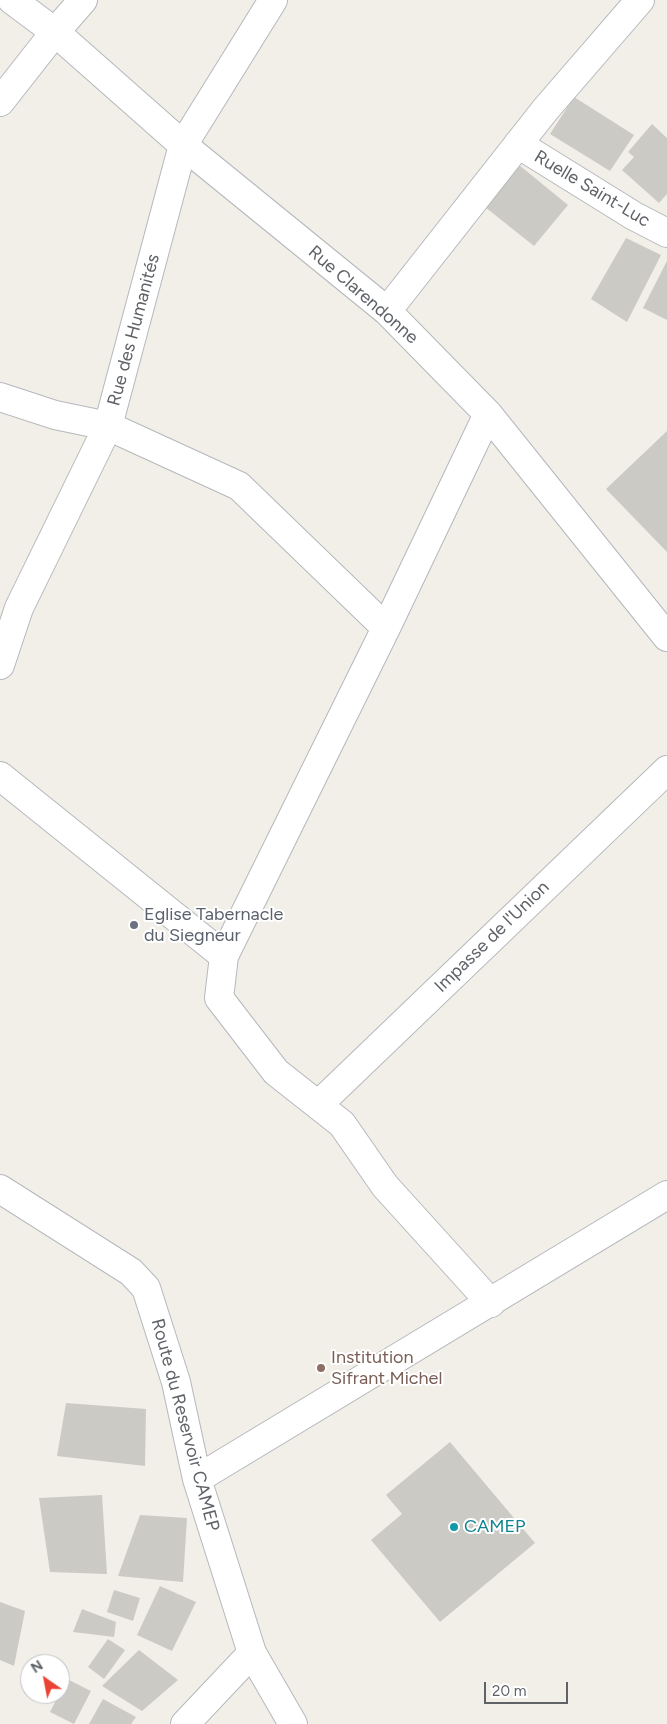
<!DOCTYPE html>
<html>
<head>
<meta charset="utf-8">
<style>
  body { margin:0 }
  #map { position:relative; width:667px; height:1724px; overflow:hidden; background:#f1efe8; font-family:Figtree,sans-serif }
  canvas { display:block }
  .north { position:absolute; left:20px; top:1654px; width:50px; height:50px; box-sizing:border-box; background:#fff; border:1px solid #bfc1c3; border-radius:50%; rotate:327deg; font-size:14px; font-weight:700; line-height:20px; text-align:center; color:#5f6368 }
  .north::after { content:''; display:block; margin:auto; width:18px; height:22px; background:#ea4335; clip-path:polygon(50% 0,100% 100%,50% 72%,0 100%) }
  .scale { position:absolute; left:484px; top:1682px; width:84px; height:22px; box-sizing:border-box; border:2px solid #5f6368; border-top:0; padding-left:6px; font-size:15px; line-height:18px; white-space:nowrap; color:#5f6368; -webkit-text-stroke:4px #fff; paint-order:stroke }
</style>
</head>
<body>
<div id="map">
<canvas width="667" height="1724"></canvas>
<div class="north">N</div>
<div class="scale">20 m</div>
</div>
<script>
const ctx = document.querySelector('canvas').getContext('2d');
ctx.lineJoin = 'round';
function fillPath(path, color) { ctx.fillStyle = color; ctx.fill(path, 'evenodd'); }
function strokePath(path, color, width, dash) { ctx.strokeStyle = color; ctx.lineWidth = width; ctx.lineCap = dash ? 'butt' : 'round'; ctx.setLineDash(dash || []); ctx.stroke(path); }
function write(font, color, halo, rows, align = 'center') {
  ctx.font = font + ' Figtree,sans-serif'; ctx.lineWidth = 4; ctx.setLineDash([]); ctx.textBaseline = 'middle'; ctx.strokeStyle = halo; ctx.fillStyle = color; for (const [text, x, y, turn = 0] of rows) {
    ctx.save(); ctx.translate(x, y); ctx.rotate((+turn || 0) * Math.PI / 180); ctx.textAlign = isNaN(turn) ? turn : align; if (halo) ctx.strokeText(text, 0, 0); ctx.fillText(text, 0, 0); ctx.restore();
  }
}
fillPath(new Path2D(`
  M 574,97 L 634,135 L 610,171 L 550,134 Z
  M 652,124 L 667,138 L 667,194 L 659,203 L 622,170 L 634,157 L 628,152 Z
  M 519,165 L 568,205 L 534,246 L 485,207 Z
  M 626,238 L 661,255 L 627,322 L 591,299 Z
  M 667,261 L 667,320 L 643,308 Z
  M 667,431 L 667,552 L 606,489 Z
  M 66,1403 L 146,1409 L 145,1466 L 57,1456 Z
  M 450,1442 L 535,1543 L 440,1622 L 371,1540 L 402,1514 L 386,1495 Z
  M 102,1495 L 107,1574 L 50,1572 L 39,1498 Z
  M 140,1515 L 187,1518 L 183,1582 L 118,1576 Z
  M 160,1586 L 196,1602 L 172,1651 L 137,1635 Z
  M 114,1590 L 140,1598 L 133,1621 L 107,1612 Z
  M 0,1602 L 25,1611 L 14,1666 L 0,1660 Z
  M 82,1609 L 116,1622 L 114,1637 L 73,1632 Z
  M 108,1639 L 125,1650 L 104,1679 L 88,1667 Z
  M 139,1650 L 178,1680 L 142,1711 L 102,1686 Z
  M 67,1679 L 91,1691 L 74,1724 L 50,1712 Z
  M 103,1699 L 136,1717 L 131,1724 L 89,1724 Z`), '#cccac5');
const minor = new Path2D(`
  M 12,0 L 55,32 L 183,145 L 387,311 L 488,414 L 667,637
  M 0,102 L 55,32 L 83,0
  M 518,144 L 634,216 L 667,233
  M 387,311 L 545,110 L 640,0
  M 0,397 L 55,415 L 108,426 L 239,486 L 386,628
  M 488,414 L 386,628 L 224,956 L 219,998 L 276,1072 L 342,1124 L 385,1186 L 491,1303
  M 0,665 L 19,608 L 108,426 L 183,145 L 273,0
  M 0,776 L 224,956
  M 318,1105 L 667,770
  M 0,1189 L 131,1272 L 146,1288 L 176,1382 L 197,1479 L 252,1653 L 293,1724
  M 197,1479 L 667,1195
  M 185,1724 L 252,1653`);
strokePath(minor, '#b5b8bc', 30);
strokePath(minor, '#fff', 28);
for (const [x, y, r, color] of [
  [134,925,5,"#6b7280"],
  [321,1368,5,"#8d6e63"],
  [454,1527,5,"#0f9aa8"]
]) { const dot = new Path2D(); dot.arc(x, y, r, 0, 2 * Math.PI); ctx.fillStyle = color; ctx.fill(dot); strokePath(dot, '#fff', 2); }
write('18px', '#5f6368', '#fff', [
  ["Ruelle Saint-Luc",592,189,31],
  ["Rue Clarendonne",363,295,41],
  ["Rue des Humanités",134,330,-75],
  ["Impasse de l'Union",492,937,-44],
  ["Route du Reservoir CAMEP",185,1425,75]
]);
write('18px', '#5b616d', '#fff', [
  ["Eglise Tabernacle",144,915],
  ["du Siegneur",144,936]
], 'left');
write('18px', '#785e54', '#fff', [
  ["Institution",331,1358],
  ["Sifrant Michel",331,1379]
], 'left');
write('18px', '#0d838f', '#fff', [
  ["CAMEP",464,1527]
], 'left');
</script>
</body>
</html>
